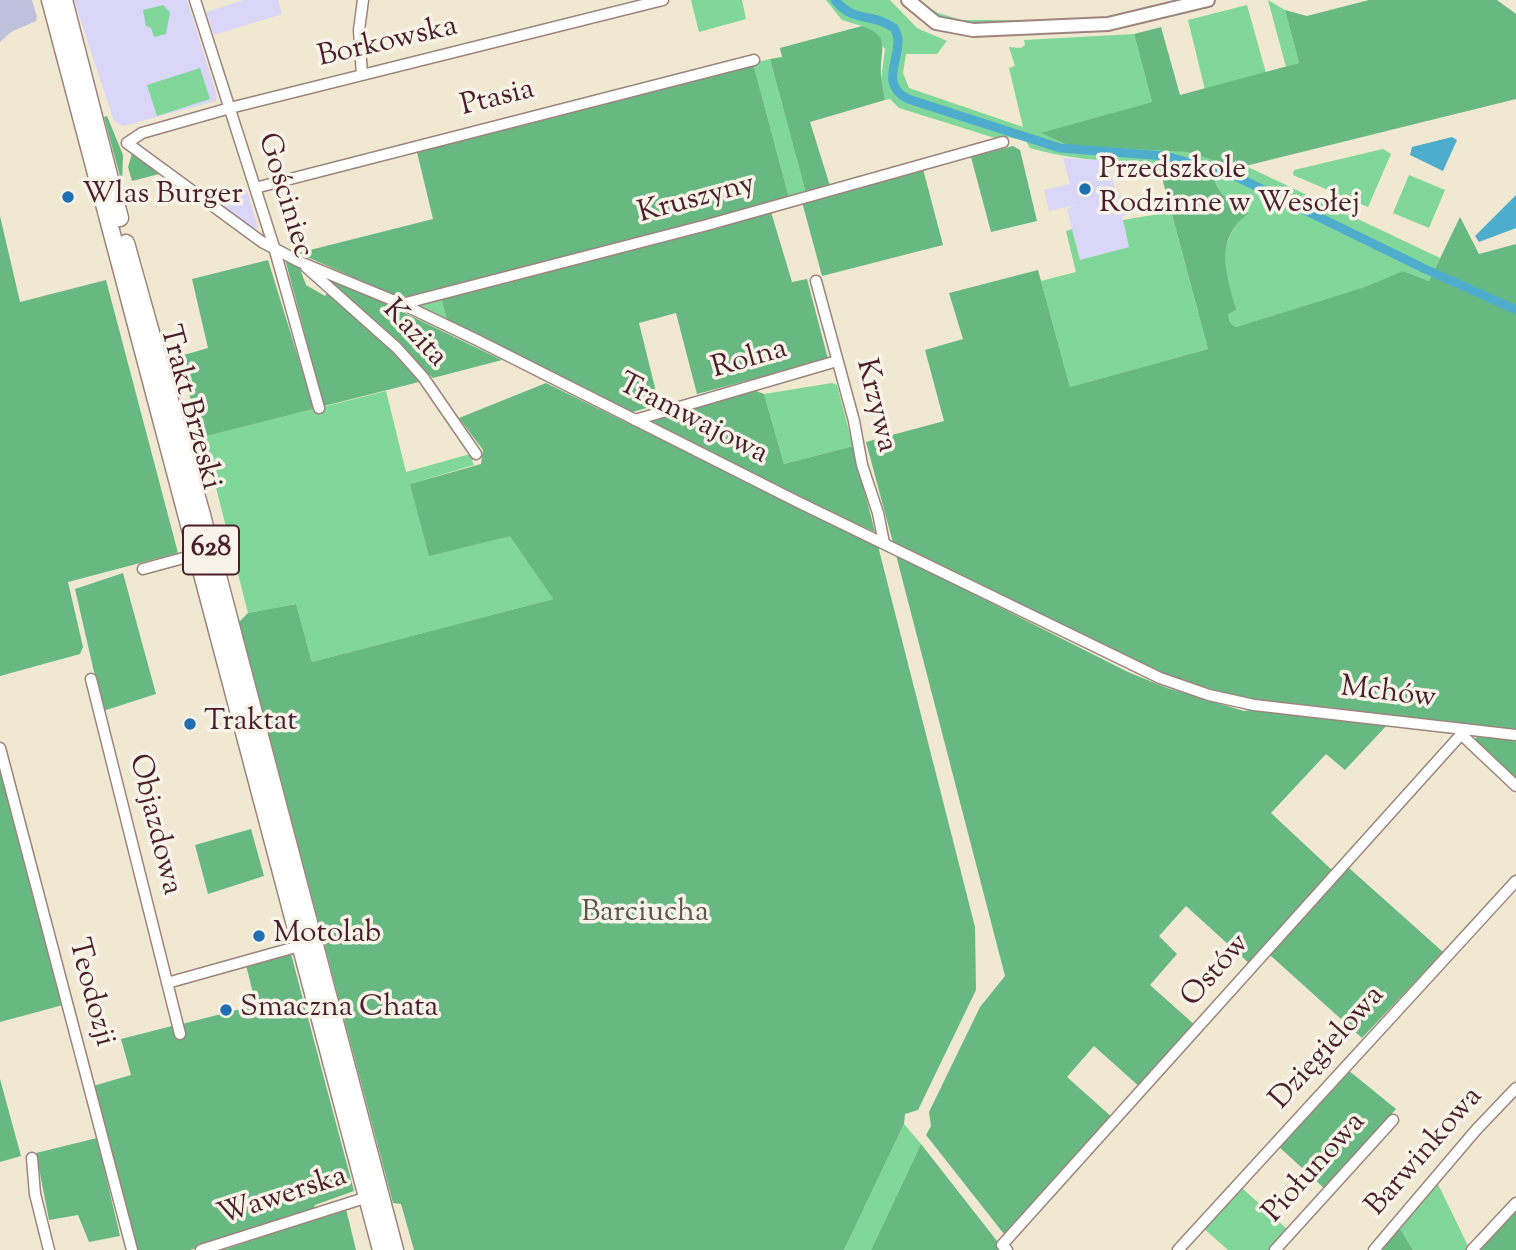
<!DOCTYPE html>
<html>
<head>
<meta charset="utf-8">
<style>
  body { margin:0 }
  canvas { display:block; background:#f0e8d0 }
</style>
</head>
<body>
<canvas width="1516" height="1250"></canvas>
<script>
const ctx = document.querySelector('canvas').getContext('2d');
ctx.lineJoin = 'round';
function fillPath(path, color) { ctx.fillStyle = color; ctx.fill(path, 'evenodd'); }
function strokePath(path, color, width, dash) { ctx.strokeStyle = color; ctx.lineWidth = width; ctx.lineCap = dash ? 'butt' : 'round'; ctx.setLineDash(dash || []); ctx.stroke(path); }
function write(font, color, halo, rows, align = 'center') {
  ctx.font = font + ' "Sorts Mill Goudy",serif'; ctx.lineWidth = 7; ctx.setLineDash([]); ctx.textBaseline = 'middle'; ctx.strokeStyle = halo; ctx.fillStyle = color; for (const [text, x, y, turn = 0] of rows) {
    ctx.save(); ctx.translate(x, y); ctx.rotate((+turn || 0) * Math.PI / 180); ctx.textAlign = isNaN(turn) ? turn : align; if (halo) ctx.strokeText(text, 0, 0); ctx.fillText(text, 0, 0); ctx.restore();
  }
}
fillPath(new Path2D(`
  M 74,0 L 187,0 L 217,96 L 216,101 L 123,126 L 114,121 Z
  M 244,0 L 278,0 L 282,14 L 214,35 L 206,12 Z
  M 1063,158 L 1108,161 L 1116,192 L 1124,198 L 1127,215 L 1122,216 L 1130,247 L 1080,260 L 1067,209 L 1075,205 L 1049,211 L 1044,190 L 1070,184 Z
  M 247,190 L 258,228 L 253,229 L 213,198 Z`), '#dad6f7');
fillPath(new Path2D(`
  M 0,0 L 32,0 L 37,17 L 36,21 L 11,32 L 0,42 Z`), '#c0c2dd');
fillPath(new Path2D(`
  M 691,0 L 742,0 L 746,19 L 699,32 Z
  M 826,0 L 890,0 L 917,28 L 947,41 L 937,54 L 906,54 L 903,73 L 909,88 L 1023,127 L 1009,68 L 1015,66 L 1009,47 L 1021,48 L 1025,45 L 1024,40 L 1134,34 L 1152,102 L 1042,134 L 1187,152 L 1237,168 L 1246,166 L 1440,258 L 1429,281 L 1403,271 L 1366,287 L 1236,327 L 1230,323 L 1228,314 C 1224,276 1215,239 1249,212 C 1234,202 1215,195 1214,175 C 1153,159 1090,166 1030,148 L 1026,141 L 1003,136 L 995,138 L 899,108 L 890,99 L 885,100 L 881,81 L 885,49 L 862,26 L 842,20 Z
  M 917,0 L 938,13 L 962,20 L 1038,20 L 972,24 L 946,21 Z
  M 1268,0 L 1285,10 L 1299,63 L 1286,67 Z
  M 163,5 L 170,12 L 166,34 L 154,37 L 151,28 L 146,26 L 143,10 Z
  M 1247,5 L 1266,73 L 1205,90 L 1188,20 Z
  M 770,59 L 806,194 L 789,198 L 753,63 Z
  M 200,68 L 210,99 L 157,116 L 147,85 Z
  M 1383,149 L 1391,154 L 1368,207 L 1293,175 L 1294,170 Z
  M 1409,175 L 1445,190 L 1429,228 L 1393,213 Z
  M 1171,212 L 1208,349 L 1070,387 L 1041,281 L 1076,272 L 1066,231 L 1072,229 L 1080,260 L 1129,247 L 1123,220 Z
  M 441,297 L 447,320 L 419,307 L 419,304 Z
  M 832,383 L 837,385 L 853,446 L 784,464 L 764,394 Z
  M 386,391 L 406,472 L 470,454 L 474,465 L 410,484 L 511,536 L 553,599 L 312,662 L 296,604 L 248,613 L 203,437 Z
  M 904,1124 L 921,1144 L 871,1250 L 844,1250 Z
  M 1436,1180 L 1469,1248 L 1467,1250 L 1413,1250 L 1399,1227 Z
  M 1241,1187 L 1288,1230 L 1270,1250 L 1228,1250 L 1203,1228 Z`), '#81d79a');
fillPath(new Path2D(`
  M 1369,0 L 1497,0 L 1516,14 L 1516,99 L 1237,168 L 1187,152 L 1068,145 L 1041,133 L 1152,102 L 1134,34 L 1161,27 L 1180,95 L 1299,63 L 1285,10 L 1307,16 Z
  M 862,26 C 886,35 883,42 881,65 C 880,77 883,89 885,100 L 810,122 L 830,186 L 806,194 L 770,59 L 782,57 L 780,48 Z
  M 753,63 L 789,198 L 401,298 L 298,253 L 433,219 L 417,152 Z
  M 107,116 L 123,155 L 122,184 L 104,117 Z
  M 1013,146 L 1020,150 L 1037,221 L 991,232 L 971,157 Z
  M 133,150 L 163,173 L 132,181 L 128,167 Z
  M 1158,163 L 1214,175 C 1215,195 1234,202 1249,213 C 1213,240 1226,272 1236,310 L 1228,314 L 1230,323 L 1236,327 L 1365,287 L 1403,271 L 1429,281 L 1460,217 L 1479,254 L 1516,244 L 1516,730 L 1264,700 L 1251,702 L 1162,674 L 893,543 L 866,442 L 944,421 L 925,350 L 963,339 L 949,293 L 1038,270 L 1070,387 L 1208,349 Z
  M 923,169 L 943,245 L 822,276 L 802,202 Z
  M 771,212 L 792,282 L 807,279 L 828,359 L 697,394 L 676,313 L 639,323 L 659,404 L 633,412 L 447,320 L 441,297 Z
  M 0,216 L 20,302 L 106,280 L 178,553 L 68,582 L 83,647 L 80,654 L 0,676 Z
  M 285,259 L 300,269 L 306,285 L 325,296 L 329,291 L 423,381 L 324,406 Z
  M 268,260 L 314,409 L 203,437 L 177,357 L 208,348 L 192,279 Z
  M 326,275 L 502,360 L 433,378 L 325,280 Z
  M 546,383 L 878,546 L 975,927 L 976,990 L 918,1110 L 905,1114 L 904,1124 L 844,1250 L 414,1250 L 401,1204 L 393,1203 L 239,622 L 248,613 L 296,604 L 312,662 L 553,599 L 510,536 L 429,556 L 410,484 L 481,464 L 483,450 L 459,418 Z
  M 756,391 L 764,394 L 784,464 L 853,446 L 875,532 L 796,497 L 647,419 Z
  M 896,555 L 1128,672 L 1167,688 L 1244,711 L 1256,709 L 1388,724 L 1345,770 L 1326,754 L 1271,813 L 1333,871 L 1251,965 L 1186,906 L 1159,936 L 1177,954 L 1150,985 L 1196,1026 L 1141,1088 L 1094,1046 L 1067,1077 L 1114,1119 L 1010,1233 L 1004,1234 L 926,1135 L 931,1126 L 929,1112 L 980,1007 L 1005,976 Z
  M 123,573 L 156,694 L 103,711 L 75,589 Z
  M 1477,737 L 1516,740 L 1516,780 L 1473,741 Z
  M 0,757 L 63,1005 L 0,1022 Z
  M 251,829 L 264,876 L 208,894 L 195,845 Z
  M 1349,868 L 1443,952 L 1362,1038 L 1270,955 Z
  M 291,954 L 354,1191 L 315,1205 L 312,1212 L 190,1250 L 136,1250 L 93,1086 L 131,1075 L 121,1039 L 172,1026 L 176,1039 L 184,1038 L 182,1024 L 256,1005 L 246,965 Z
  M 1348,1070 L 1396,1109 L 1325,1189 L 1278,1146 Z
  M 0,1079 L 21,1156 L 0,1162 Z
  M 97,1138 L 120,1236 L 89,1242 L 78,1215 L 49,1220 L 36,1153 Z
  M 921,1144 L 1004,1250 L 871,1250 Z
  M 1516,1208 L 1516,1250 L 1477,1250 Z
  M 346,1209 L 356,1250 L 222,1250 L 229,1248 Z
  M 1399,1227 L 1413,1250 L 1378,1250 Z`), '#68b882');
fillPath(new Path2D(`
  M 1452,137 L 1457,140 L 1443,171 L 1410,155 L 1412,147 Z
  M 1516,195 L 1516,228 L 1479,242 L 1475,236 Z`), '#4eadcd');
strokePath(new Path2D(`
  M 835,0 C 854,24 872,12 894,28 C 909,51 874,82 908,99 L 1060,148 L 1166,156 L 1235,176 L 1423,268 L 1516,310`), '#4eadcd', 9);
const minor = new Path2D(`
  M 195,0 L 274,247 L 319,408
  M 663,0 L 230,108 L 142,133 L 127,143 L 262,242 L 300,262 L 402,304 L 477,340 L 798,502 L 1160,678 L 1209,695 L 1254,705 L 1516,735
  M 362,75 L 359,30 L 363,0
  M 255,188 L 754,60
  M 306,267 L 397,348 L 423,377 L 476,454
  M 816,281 L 854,421 L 862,465 L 878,513 L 884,543
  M 402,304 L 707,225 L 1003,142
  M 635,420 L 837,361
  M 143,569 L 198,554
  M 91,679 L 180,1034
  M 1462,735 L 1516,786
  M 0,748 L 132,1250
  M 167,983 L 303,945
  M 32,1158 L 35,1194 L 49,1250
  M 201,1250 L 371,1196
  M 1007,1250 L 1002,1245 L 1466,729
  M 1178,1250 L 1516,881
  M 1275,1250 L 1393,1120
  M 1374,1250 L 1476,1130 L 1516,1088
  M 1472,1250 L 1516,1203`);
const tertiary = new Path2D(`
  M 908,0 L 936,23 L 973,30 L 1108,24 L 1208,0`);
const primary = new Path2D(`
  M 50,0 L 381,1250
  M 64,0 L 120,218
  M 126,243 L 202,515 L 395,1250`);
strokePath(minor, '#9d847e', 13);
strokePath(tertiary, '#9d847e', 16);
strokePath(primary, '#9d847e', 19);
strokePath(minor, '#fff', 10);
strokePath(tertiary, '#fff', 12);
strokePath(primary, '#fff', 16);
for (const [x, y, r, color] of [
  [1085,189,7,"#1f6fb2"],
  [68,197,7,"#1f6fb2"],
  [190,724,7,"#1f6fb2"],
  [259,936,7,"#1f6fb2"],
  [226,1010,7,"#1f6fb2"]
]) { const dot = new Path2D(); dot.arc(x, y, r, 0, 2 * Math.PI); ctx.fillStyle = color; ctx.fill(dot); strokePath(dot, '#f7f3e8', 2.5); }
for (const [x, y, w] of [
  [211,550,56]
]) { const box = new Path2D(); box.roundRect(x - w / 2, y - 24.5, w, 49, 5); ctx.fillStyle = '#f7f3e8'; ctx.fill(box); strokePath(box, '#4a1f2b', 2); }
write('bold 28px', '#4a1f2b', null, [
  ["628",211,550]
]);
write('30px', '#4a1f2b', '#f7f3e8', [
  ["Borkowska",388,44,-13],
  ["Ptasia",498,100,-14],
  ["Gościniec",283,196,73],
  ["Kruszyny",697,201,-15],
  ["Kazita",413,335,47],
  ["Rolna",750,361,-16],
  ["Krzywa",874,406,76],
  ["Trakt Brzeski",188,408,75],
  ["Tramwajowa",692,421,27],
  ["Mchów",1388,695,7],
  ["Objazdowa",153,825,76],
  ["Ostów",1217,972,-49],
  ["Teodozji",89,993,75],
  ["Dzięgielowa",1329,1049,-48],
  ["Barwinkowa",1426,1153,-49],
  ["Piołunowa",1316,1169,-48],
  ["Wawerska",283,1198,-18]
]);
write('30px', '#4a1f2b', '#f7f3e8', [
  ["Przedszkole",1099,172],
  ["Rodzinne w Wesołej",1099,206],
  ["Wlas Burger",82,197],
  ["Traktat",204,724],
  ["Motolab",273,936],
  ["Smaczna Chata",240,1010]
], 'left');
write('30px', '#5a564c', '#f7f3e8', [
  ["Barciucha",645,915]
]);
</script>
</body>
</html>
